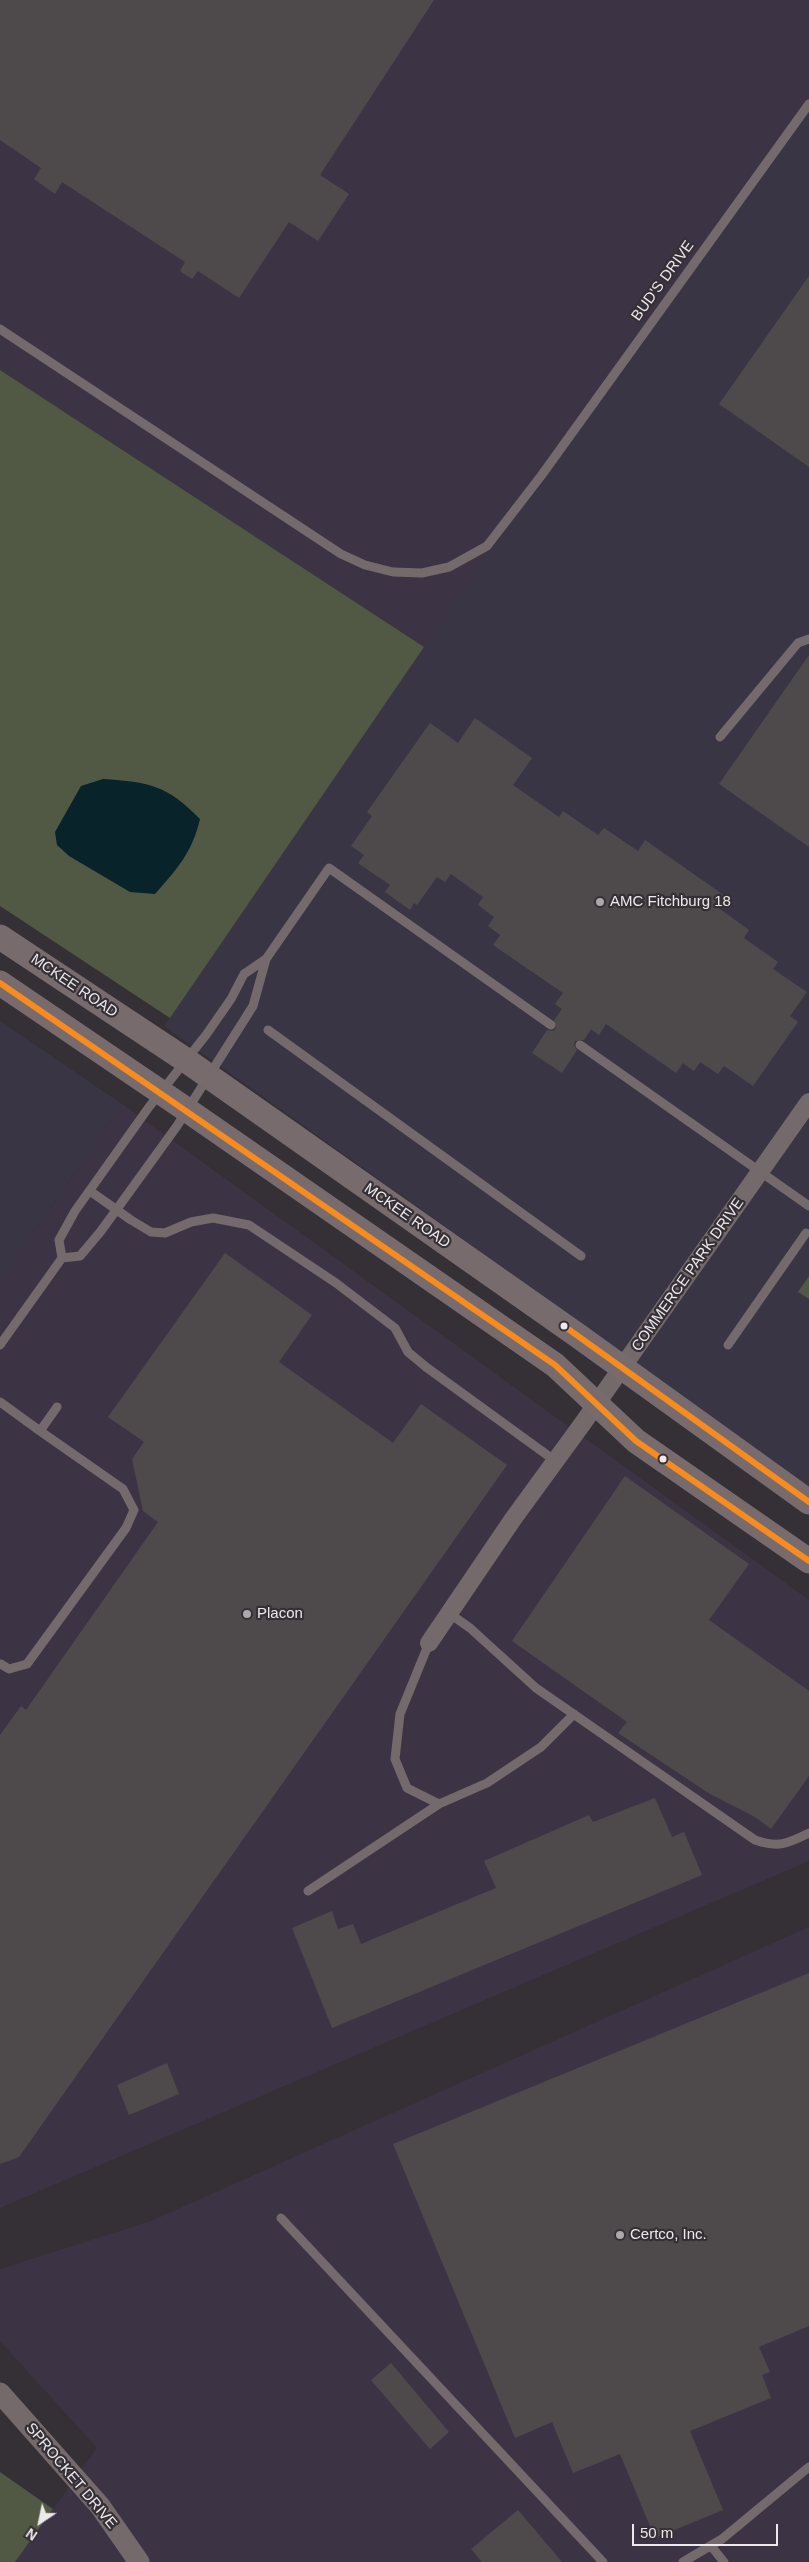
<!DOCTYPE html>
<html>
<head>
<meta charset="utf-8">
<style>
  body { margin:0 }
  #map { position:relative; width:809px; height:2562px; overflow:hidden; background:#343035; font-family:Helvetica,sans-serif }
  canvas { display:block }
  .north { position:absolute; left:15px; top:2497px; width:50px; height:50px; -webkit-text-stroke:4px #352f36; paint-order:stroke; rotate:214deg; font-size:14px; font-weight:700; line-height:20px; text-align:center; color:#ece8ec }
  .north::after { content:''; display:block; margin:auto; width:18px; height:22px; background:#ece8ec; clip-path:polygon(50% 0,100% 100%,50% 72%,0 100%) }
  .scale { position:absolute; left:632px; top:2524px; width:146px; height:22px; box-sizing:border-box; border:2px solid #ece8ec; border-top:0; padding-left:6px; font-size:15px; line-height:18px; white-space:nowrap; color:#ece8ec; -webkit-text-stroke:4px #352f36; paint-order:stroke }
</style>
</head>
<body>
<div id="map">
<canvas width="809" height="2562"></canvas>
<div class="north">N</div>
<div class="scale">50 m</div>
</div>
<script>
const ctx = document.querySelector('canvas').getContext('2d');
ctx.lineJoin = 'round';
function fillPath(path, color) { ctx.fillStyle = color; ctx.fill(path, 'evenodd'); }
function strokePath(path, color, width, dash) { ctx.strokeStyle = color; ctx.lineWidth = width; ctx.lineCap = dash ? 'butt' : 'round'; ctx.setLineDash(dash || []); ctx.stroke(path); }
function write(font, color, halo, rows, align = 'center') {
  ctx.font = font + ' Helvetica,sans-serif'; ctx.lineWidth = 4.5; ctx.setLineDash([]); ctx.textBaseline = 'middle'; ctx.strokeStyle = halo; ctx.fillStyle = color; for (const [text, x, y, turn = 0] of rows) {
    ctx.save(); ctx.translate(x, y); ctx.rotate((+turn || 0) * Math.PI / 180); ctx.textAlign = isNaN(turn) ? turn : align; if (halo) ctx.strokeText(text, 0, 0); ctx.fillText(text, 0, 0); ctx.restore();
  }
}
fillPath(new Path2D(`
  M 809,104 L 809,1486 L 164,1026 L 541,476 Z
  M 0,1021 L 122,1104 L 0,1281 Z`), '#393545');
fillPath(new Path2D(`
  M 0,0 L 809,0 L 809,104 L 541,476 L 424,647 L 0,370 Z
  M 122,1104 L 809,1600 L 809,1861 L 0,2208 L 0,1281 Z
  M 809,1927 L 809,2562 L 15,2562 L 97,2448 L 0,2341 L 0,2269 L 151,2221 Z`), '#3c3444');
fillPath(new Path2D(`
  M 0,370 L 424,647 L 170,1018 L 0,906 Z
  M 809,1276 L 809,1299 L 798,1292 Z
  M 0,2472 L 53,2509 L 15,2562 L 0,2562 Z`), '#515945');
fillPath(new Path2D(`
  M 103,779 C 149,782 167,785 200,819 C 192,853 177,869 155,894 L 130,892 L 69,856 L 57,845 L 55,832 L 81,786 Z`), '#09232b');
fillPath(new Path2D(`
  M 0,0 L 434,0 L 320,175 L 349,194 L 318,241 L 289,222 L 239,298 L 198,271 L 192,279 L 180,271 L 185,262 L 62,182 L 55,194 L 34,179 L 41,168 L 0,140 Z
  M 809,276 L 809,467 L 719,404 Z
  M 809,655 L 809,847 L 719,784 Z
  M 475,718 L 532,758 L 513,785 L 559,817 L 563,811 L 598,835 L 604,828 L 638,851 L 645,840 L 725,896 L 717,907 L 749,930 L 744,938 L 778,962 L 773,969 L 807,992 L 790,1016 L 798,1022 L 753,1086 L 724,1066 L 718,1074 L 700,1062 L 694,1071 L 683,1063 L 676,1073 L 606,1024 L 599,1035 L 591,1029 L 584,1040 L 575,1041 L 574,1045 L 577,1050 L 562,1073 L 532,1053 L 547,1030 L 553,1031 L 556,1028 L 554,1020 L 562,1009 L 555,1004 L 563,993 L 493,945 L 500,935 L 488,926 L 494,917 L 478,905 L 483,897 L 451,874 L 445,882 L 437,877 L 417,905 L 414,903 L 410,910 L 385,892 L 390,885 L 358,863 L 364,855 L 351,846 L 372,816 L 367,812 L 430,723 L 458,743 Z
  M 225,1253 L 312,1315 L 279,1362 L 393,1443 L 421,1404 L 507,1465 L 19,2157 L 0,2164 L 0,1735 L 21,1706 L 26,1710 L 158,1522 L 143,1511 L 132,1459 L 144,1442 L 108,1417 Z
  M 625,1476 L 749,1564 L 709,1620 L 809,1691 L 809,1776 L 771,1829 L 755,1817 L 710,1794 L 618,1733 L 627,1722 L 512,1641 Z
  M 655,1798 L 672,1837 L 684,1832 L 702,1875 L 332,2028 L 292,1928 L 332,1911 L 338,1929 L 353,1924 L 361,1944 L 496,1888 L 484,1861 L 589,1815 L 593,1822 Z
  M 809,1973 L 809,2326 L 759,2347 L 770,2372 L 762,2375 L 771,2398 L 690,2431 L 723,2510 L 655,2538 L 620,2454 L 573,2473 L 552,2422 L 515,2438 L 393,2144 Z
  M 167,2063 L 179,2094 L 129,2115 L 117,2085 Z
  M 391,2363 L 449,2432 L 430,2449 L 371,2380 Z
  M 518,2510 L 562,2562 L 482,2562 L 471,2549 Z`), '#4e4a4c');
strokePath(new Path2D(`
  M 0,329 L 341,554 L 365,565 L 393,572 L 422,573 L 449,567 L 487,546 L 541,476 L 809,104
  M 720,737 L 798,643 L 809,639
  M 268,1030 L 581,1256
  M 580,1045 L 809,1206
  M 90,1191 L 131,1220 L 151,1232 L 165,1233 L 191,1222 L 213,1218 L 249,1225 L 336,1283 L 395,1328 L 408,1352 L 426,1367 L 554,1460
  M 62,1258 L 80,1256 L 101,1231 L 177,1126 L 253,1006 L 266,959 L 329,868 L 551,1025
  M 0,1345 L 62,1258 L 59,1240 L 75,1211 L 149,1107 L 206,1035 L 231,999 L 244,974 L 266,959
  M 728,1345 L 806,1233
  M 0,1402 L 40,1431 L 57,1407
  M 450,1614 L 470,1628 L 536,1688 L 755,1840 C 778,1848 787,1844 809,1833
  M 429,1643 L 400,1714 L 395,1759 L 407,1788 L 439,1804 L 487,1783 L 541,1747 L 574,1714
  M 1,1664 L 9,1669 L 27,1664 L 126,1528 L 134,1510 L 123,1489 L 40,1431
  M 308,1891 L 439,1804
  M 281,2218 L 603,2562
  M 711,2546 L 724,2562
  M 683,2562 L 722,2539 L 809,2467`), '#74696b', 9);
strokePath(new Path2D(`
  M 429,1643 L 513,1519 L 583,1423 L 809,1102`), '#74696b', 18);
strokePath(new Path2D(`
  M 0,2393 L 100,2506 L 139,2562`), '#74696b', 21);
strokePath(new Path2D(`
  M 0,937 L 187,1061 L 577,1335 L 809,1502
  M 0,983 L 187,1110 L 555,1365 L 636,1441 L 809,1561`), '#776b6d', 25);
strokePath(new Path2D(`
  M 0,983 L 555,1365 L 636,1441 L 809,1561
  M 564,1326 L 809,1502`), '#f68b1f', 6);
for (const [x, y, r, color] of [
  [600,902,5,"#aca8ac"],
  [564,1326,4.5,"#ece8ec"],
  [663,1459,4.5,"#ece8ec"],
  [247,1614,5,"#aca8ac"],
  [620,2235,5,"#aca8ac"]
]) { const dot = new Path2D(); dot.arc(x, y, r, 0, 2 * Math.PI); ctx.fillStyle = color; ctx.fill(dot); strokePath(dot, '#352f36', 2); }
write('15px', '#ece8ec', '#352f36', [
  ["BUD'S DRIVE",663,281,-54],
  ["MCKEE ROAD",74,986,34],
  ["MCKEE ROAD",407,1216,35],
  ["COMMERCE PARK DRIVE",688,1275,-55],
  ["SPROCKET DRIVE",71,2476,50]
]);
write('15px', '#ece8ec', '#352f36', [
  ["AMC Fitchburg 18",610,902],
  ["Placon",257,1614],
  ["Certco, Inc.",630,2235]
], 'left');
</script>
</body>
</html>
